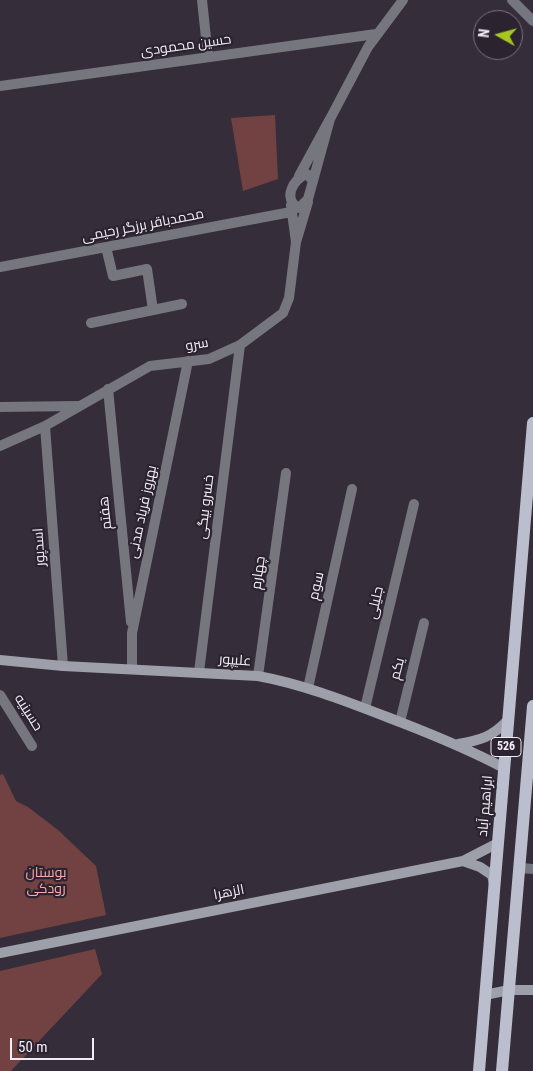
<!DOCTYPE html>
<html>
<head>
<meta charset="utf-8">
<style>
  body { margin:0 }
  #map { position:relative; width:533px; height:1071px; overflow:hidden; background:#352d39; font-family:"Roboto Condensed",sans-serif }
  canvas { display:block }
  .north { position:absolute; left:473px; top:10px; width:50px; height:50px; box-sizing:border-box; background:#2b232f; border:1px solid #7b747e; border-radius:50%; rotate:277deg; font-size:14px; font-weight:700; line-height:20px; text-align:center; color:#f2edf5 }
  .north::after { content:''; display:block; margin:auto; width:18px; height:22px; background:#a7c71e; clip-path:polygon(50% 0,100% 100%,50% 72%,0 100%) }
  .scale { position:absolute; left:10px; top:1038px; width:84px; height:22px; box-sizing:border-box; border:2px solid #f2edf5; border-top:0; padding-left:6px; font-size:15px; line-height:18px; white-space:nowrap; color:#f2edf5; -webkit-text-stroke:4px #2b232f; paint-order:stroke }
</style>
</head>
<body>
<div id="map">
<canvas width="533" height="1071"></canvas>
<div class="north">N</div>
<div class="scale">50 m</div>
</div>
<script>
const ctx = document.querySelector('canvas').getContext('2d');
ctx.lineJoin = 'round';
function fillPath(path, color) { ctx.fillStyle = color; ctx.fill(path, 'evenodd'); }
function strokePath(path, color, width, dash) { ctx.strokeStyle = color; ctx.lineWidth = width; ctx.lineCap = dash ? 'butt' : 'round'; ctx.setLineDash(dash || []); ctx.stroke(path); }
function write(font, color, halo, rows, align = 'center') {
  ctx.font = font + ' "Roboto Condensed",Cairo,sans-serif'; ctx.lineWidth = 4.5; ctx.setLineDash([]); ctx.textBaseline = 'middle'; ctx.strokeStyle = halo; ctx.fillStyle = color; for (const [text, x, y, turn = 0] of rows) {
    ctx.save(); ctx.translate(x, y); ctx.rotate((+turn || 0) * Math.PI / 180); ctx.textAlign = isNaN(turn) ? turn : align; if (halo) ctx.strokeText(text, 0, 0); ctx.fillText(text, 0, 0); ctx.restore();
  }
}
fillPath(new Path2D(`
  M 275,115 L 278,179 L 243,191 L 231,118 Z
  M 3,774 L 16,801 L 28,807 L 58,830 L 96,866 L 106,915 L 0,938 L 0,775 Z
  M 95,949 L 102,974 L 11,1071 L 0,1071 L 0,971 Z`), '#724242');
strokePath(new Path2D(`
  M 202,0 L 208,57
  M 512,0 L 533,21
  M 0,86 L 376,34
  M 330,119 L 368,47 L 403,0
  M 307,174 L 313,181 L 308,199 L 299,208 C 282,200 293,178 307,174 Z
  M 299,176 L 330,119 L 313,181
  M 291,205 L 296,242 L 308,202
  M 0,267 L 291,212
  M 153,310 L 182,304
  M 91,323 L 153,310 L 147,269 L 113,276 L 106,247
  M 108,389 L 131,622
  M 0,407 L 78,406
  M 45,426 L 63,666
  M 0,446 L 45,426 L 150,366 L 209,359 L 240,345 L 283,313 L 289,298 L 296,242
  M 132,668 L 132,633 L 188,361
  M 199,672 L 240,345
  M 258,676 L 286,473
  M 308,688 L 352,489
  M 0,695 L 32,746
  M 365,708 L 414,504
  M 400,722 L 424,623
  M 520,868 L 533,869`), '#76777e', 10);
strokePath(new Path2D(`
  M 0,660 L 63,666 L 258,676 C 307,685 353,704 400,722 C 436,736 470,750 504,768
  M 458,744 C 481,740 492,737 508,720
  M 463,861 L 480,867 L 492,875 L 494,884
  M 0,953 L 463,861 L 498,843
  M 485,995 L 509,990 L 533,990`), '#9d9faa', 10);
strokePath(new Path2D(`
  M 479,1071 L 533,423
  M 502,1071 L 533,706`), '#bbbecc', 12);
for (const [x, y, w] of [
  [506,747,30]
]) { const box = new Path2D(); box.roundRect(x - w / 2, y - 9.5, w, 19, 4); ctx.fillStyle = '#2b232f'; ctx.fill(box); strokePath(box, '#f2edf5', 1); }
write('bold 12px', '#f2edf5', null, [
  ["526",506,747]
]);
write('14px', '#f2edf5', '#2b232f', [
  ["حسین محمودی",186,46,-8],
  ["محمدباقر برزگر رحیمی",143,226,-11],
  ["سرو",197,345,-10],
  ["خسرو بیگی",206,507,-83],
  ["بهروز فریاد مدنی",143,512,-78],
  ["هفتم",106,513,-96],
  ["اسدپور",40,547,-94],
  ["چهارم",259,573,-82],
  ["سوم",317,586,-77],
  ["جلیلی",376,603,-77],
  ["علیپور",235,661,4],
  ["یکم",398,669,-76],
  ["حسینیه",28,713,58],
  ["ابراهیم آباد",486,806,-85],
  ["الزهرا",229,893,-11]
]);
write('14px', '#faaaa9', '#2b232f', [
  ["بوستان",46,873],
  ["رودکی",46,889]
]);
</script>
</body>
</html>
